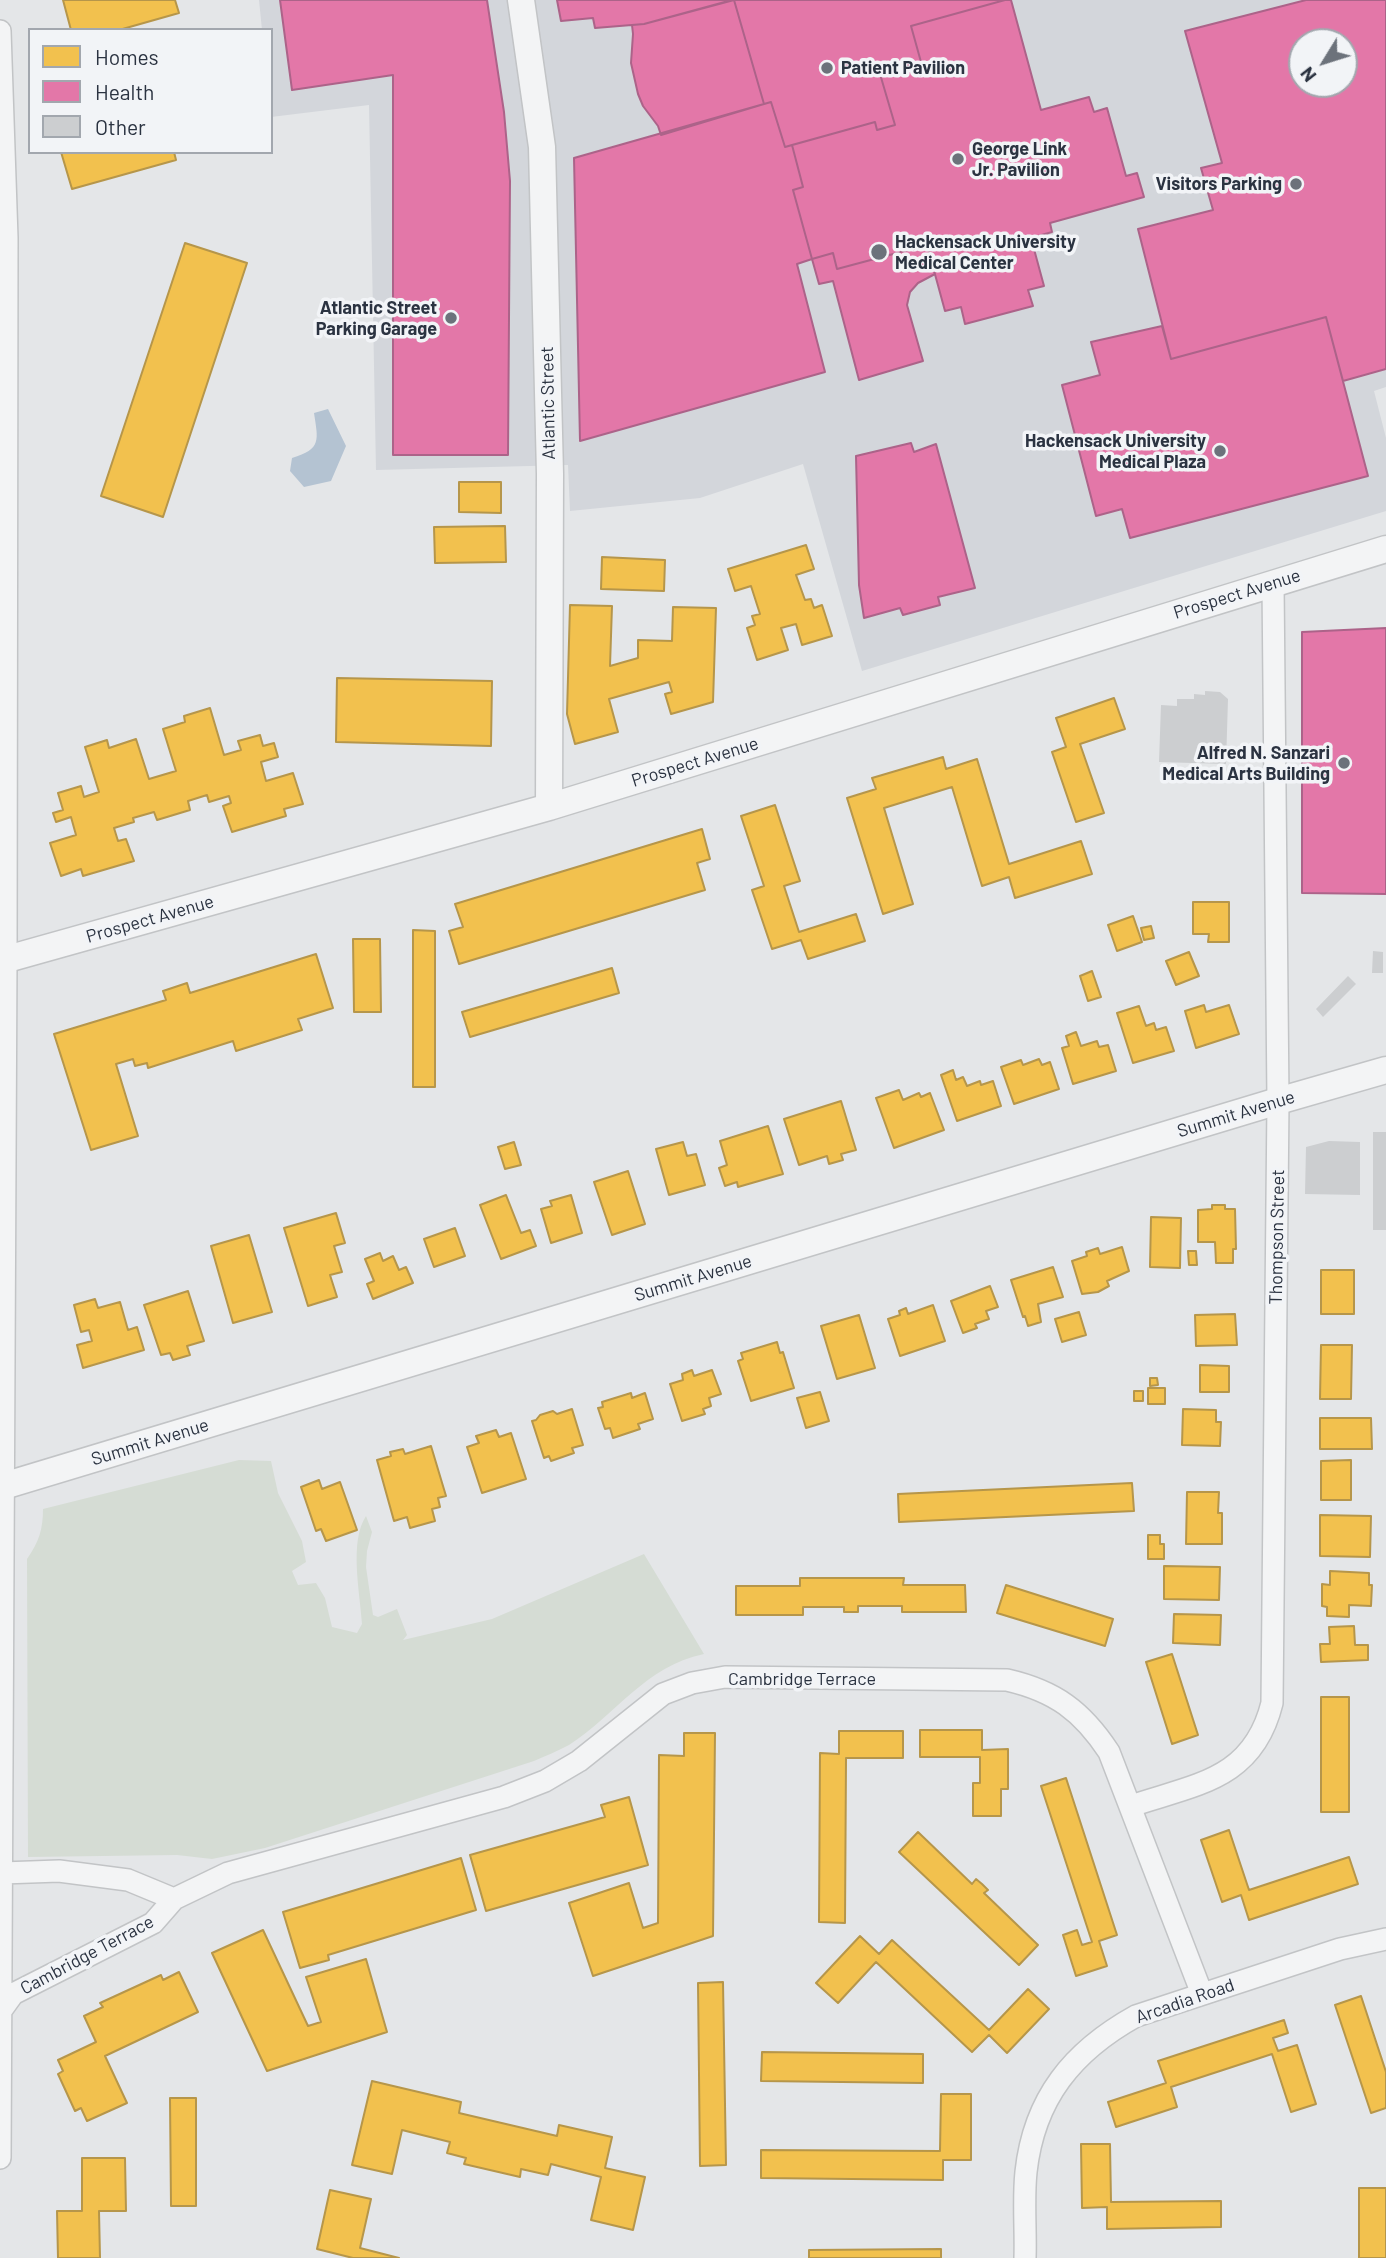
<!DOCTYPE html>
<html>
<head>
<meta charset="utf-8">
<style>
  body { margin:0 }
  #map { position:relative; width:1386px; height:2258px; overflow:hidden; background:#e4e6e8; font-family:Barlow,sans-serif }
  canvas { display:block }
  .legend { position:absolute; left:28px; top:28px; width:245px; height:126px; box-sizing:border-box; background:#f2f4f7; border:2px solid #a2a7ae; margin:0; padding:9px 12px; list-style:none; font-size:21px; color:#2b3341 }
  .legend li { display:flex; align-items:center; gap:14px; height:35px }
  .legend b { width:35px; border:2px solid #a2a7ae }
  .north { position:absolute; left:1288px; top:28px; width:70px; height:70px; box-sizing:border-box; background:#f2f4f7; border:2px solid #a2a7ae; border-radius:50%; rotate:232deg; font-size:19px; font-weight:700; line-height:28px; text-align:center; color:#2b3341 }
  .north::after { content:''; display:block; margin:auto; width:24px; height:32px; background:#6c727b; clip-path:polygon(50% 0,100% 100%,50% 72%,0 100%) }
</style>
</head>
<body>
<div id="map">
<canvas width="1386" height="2258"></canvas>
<ul class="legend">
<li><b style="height:19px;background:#f2c14e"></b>Homes</li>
<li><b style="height:19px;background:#e377a8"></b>Health</li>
<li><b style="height:19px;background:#ccced0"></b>Other</li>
</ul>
<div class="north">N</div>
</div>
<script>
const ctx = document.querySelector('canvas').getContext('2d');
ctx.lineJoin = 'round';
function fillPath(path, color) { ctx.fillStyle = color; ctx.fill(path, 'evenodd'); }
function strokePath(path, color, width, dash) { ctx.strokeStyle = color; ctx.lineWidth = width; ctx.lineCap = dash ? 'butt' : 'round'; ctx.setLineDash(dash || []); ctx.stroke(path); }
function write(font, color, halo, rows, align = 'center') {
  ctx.font = font + ' Barlow,sans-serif'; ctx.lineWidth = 7; ctx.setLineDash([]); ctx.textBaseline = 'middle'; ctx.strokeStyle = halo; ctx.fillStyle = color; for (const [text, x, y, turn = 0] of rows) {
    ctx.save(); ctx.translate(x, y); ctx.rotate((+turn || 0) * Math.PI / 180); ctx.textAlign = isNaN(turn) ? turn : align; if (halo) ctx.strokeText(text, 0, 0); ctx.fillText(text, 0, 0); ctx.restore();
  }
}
fillPath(new Path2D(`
  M 259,0 L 1386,0 L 1386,387 L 1374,391 L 1386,438 L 1386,511 L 862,671 L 803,464 L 700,498 L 570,511 L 568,465 L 376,470 L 369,105 L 271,117 L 271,30 L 262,30 ZM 1302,42 L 1344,42 L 1344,84 L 1302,84 Z`), '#d3d6db');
fillPath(new Path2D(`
  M 239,1460 L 271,1461 L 278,1493 L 302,1541 L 306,1562 L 292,1571 L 298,1585 L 316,1583 L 325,1598 L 332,1627 L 357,1633 L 362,1624 C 360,1592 349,1542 366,1516 L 372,1532 L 367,1551 L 366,1567 L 373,1615 L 378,1617 L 397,1609 L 407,1635 L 403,1640 L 492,1619 L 644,1554 L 704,1654 C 644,1667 617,1714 569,1745 C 558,1751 545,1756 534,1761 L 265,1848 L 212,1859 L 177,1855 L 28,1857 L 27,1559 C 39,1542 43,1529 43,1509 Z`), '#d5dcd4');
fillPath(new Path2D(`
  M 328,409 L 346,446 L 331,481 L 304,487 L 290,471 L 292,458 C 322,449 318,440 314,413 Z`), '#b4c3d2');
const homes = new Path2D(`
  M 63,0 L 175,0 L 179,13 L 119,30 L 71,30 Z
  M 61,152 L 174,152 L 176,160 L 72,189 Z
  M 185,243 L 247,263 L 163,517 L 101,496 Z
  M 459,482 L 501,482 L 501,513 L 459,512 Z
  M 505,526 L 506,562 L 435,563 L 434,527 Z
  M 806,545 L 814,569 L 796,575 L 805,600 L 811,599 L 814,608 L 822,605 L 832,636 L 802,645 L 796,624 L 781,628 L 788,650 L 757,660 L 747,628 L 755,625 L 752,616 L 760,614 L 751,586 L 735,591 L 728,569 Z
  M 602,557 L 665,560 L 664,591 L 601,589 Z
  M 570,605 L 612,606 L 610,666 L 638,658 L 638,640 L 672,641 L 673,607 L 716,608 L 713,702 L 671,714 L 665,694 L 672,692 L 669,682 L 609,699 L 618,732 L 575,744 L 567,714 Z
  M 337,678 L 492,681 L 491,746 L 336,742 Z
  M 1114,698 L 1125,729 L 1080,744 L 1104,813 L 1076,822 L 1052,752 L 1066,747 L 1056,718 Z
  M 210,708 L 224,755 L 241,750 L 238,741 L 260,735 L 263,746 L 274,743 L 278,757 L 261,762 L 266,781 L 293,773 L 303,804 L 284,809 L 286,816 L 232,832 L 223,806 L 231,803 L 229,796 L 209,802 L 207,795 L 188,801 L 190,810 L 157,820 L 154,812 L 133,818 L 134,822 L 114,828 L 118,841 L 126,839 L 134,861 L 83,876 L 81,869 L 61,876 L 50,843 L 76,835 L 71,817 L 56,822 L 53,813 L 63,810 L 58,793 L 81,786 L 84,797 L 99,792 L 85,747 L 107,740 L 109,748 L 136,739 L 149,779 L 176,771 L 163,729 L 185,722 L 184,716 Z
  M 943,757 L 946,769 L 977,759 L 1009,864 L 1081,841 L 1092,874 L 1015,898 L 1009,877 L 982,886 L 952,787 L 884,808 L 913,904 L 883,914 L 847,798 L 876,789 L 872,778 Z
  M 775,805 L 800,881 L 784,886 L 799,932 L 856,914 L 865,941 L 808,959 L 801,940 L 772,949 L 752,890 L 764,886 L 741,816 Z
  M 702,829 L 710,859 L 697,863 L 705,890 L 459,964 L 449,931 L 463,927 L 455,904 Z
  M 1193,902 L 1229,902 L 1229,942 L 1208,942 L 1209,934 L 1193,934 Z
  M 1133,916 L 1142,942 L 1117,951 L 1108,925 Z
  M 1151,926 L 1154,938 L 1144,940 L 1141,928 Z
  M 413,930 L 435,931 L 435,1087 L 413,1087 Z
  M 353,939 L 380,939 L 381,1012 L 354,1012 Z
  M 1189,952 L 1199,976 L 1176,985 L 1166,961 Z
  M 316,954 L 333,1008 L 298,1019 L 302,1030 L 236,1051 L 233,1041 L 148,1068 L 147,1063 L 135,1066 L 133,1059 L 116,1064 L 138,1136 L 91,1150 L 54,1034 L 166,1000 L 163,991 L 187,983 L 190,993 Z
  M 612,968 L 619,993 L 470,1037 L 462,1012 Z
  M 1092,971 L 1101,997 L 1088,1001 L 1080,976 Z
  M 1204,1005 L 1206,1012 L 1229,1005 L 1239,1034 L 1196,1048 L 1185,1011 Z
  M 1139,1006 L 1146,1026 L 1154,1023 L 1156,1030 L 1166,1027 L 1174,1051 L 1133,1063 L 1117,1013 Z
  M 1076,1032 L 1081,1046 L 1097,1041 L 1099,1047 L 1108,1045 L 1116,1071 L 1073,1084 L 1062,1048 L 1069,1046 L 1066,1036 Z
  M 1039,1059 L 1042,1065 L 1050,1062 L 1059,1089 L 1014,1104 L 1001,1067 L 1021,1060 L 1023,1065 Z
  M 953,1070 L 956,1080 L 963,1077 L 967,1086 L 980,1081 L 981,1085 L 993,1081 L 1001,1106 L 957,1121 L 941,1075 Z
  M 899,1090 L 903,1100 L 919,1093 L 921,1097 L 930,1093 L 944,1130 L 894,1148 L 876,1098 Z
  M 841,1101 L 856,1150 L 841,1154 L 843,1160 L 829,1164 L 827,1156 L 799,1165 L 784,1119 Z
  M 768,1126 L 783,1174 L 738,1187 L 737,1182 L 725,1186 L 719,1168 L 727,1165 L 720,1141 Z
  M 514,1142 L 521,1165 L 505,1169 L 498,1147 Z
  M 683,1142 L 687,1156 L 696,1154 L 705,1185 L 669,1195 L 656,1149 Z
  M 628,1171 L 645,1224 L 612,1235 L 594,1182 Z
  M 506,1195 L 521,1233 L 530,1230 L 536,1246 L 501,1259 L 480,1205 Z
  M 571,1195 L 582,1233 L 551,1243 L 541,1209 L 552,1206 L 550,1201 Z
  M 1212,1205 L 1225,1205 L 1225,1209 L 1235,1209 L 1236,1249 L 1233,1249 L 1233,1263 L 1216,1263 L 1215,1242 L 1198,1242 L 1198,1210 L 1212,1209 Z
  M 336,1213 L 345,1243 L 334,1246 L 342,1272 L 330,1275 L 337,1297 L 308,1306 L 284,1228 Z
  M 1151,1217 L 1181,1218 L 1180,1268 L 1150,1267 Z
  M 455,1228 L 465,1256 L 434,1267 L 424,1239 Z
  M 249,1235 L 272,1312 L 233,1323 L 211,1246 Z
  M 1122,1247 L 1129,1271 L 1107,1281 L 1109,1286 L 1098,1292 L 1082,1294 L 1072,1261 L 1087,1256 L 1086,1252 L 1098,1248 L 1100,1254 Z
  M 1188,1251 L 1196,1251 L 1197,1265 L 1189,1265 Z
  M 380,1253 L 383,1261 L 393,1256 L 399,1270 L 406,1267 L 413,1283 L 373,1299 L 367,1284 L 374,1281 L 365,1259 Z
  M 1053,1267 L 1063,1297 L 1038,1304 L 1041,1322 L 1028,1326 L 1025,1316 L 1023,1317 L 1011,1280 Z
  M 1321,1270 L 1354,1270 L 1354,1314 L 1321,1314 Z
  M 990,1286 L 998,1307 L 986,1311 L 989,1319 L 975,1324 L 977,1328 L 963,1333 L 951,1301 Z
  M 188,1291 L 204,1341 L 187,1346 L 190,1355 L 173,1360 L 170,1353 L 161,1355 L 144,1305 Z
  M 95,1299 L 98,1308 L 120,1302 L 128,1330 L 137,1327 L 144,1350 L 83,1368 L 77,1345 L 92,1341 L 89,1330 L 81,1332 L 74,1305 Z
  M 933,1305 L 945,1341 L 900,1356 L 888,1319 L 900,1315 L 899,1311 L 906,1308 L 908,1314 Z
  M 1079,1312 L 1086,1335 L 1062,1342 L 1055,1319 Z
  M 1235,1314 L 1237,1345 L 1196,1346 L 1195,1315 Z
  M 859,1315 L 875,1368 L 837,1379 L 821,1326 Z
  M 777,1342 L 780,1353 L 783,1352 L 794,1388 L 751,1401 L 738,1361 L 743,1359 L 741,1353 Z
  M 1321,1345 L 1352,1345 L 1351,1399 L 1320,1399 Z
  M 1200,1365 L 1229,1366 L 1229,1392 L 1200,1392 Z
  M 692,1370 L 694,1376 L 712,1370 L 721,1394 L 709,1398 L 711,1406 L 703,1409 L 705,1414 L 682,1421 L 670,1384 L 683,1380 L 682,1374 Z
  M 1150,1378 L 1157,1378 L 1158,1385 L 1150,1386 Z
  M 1148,1388 L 1165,1388 L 1165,1404 L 1148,1404 Z
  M 1134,1391 L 1143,1391 L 1143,1401 L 1134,1401 Z
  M 820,1392 L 829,1421 L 806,1428 L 797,1398 Z
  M 631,1393 L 632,1398 L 645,1393 L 653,1419 L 638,1424 L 640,1429 L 613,1438 L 610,1428 L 605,1429 L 598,1408 L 603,1407 L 602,1402 Z
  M 572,1409 L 583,1445 L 572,1448 L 574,1453 L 551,1461 L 549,1456 L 544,1458 L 532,1421 L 536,1420 L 540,1415 L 553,1411 L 557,1414 Z
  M 1183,1409 L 1216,1410 L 1216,1422 L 1221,1422 L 1220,1446 L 1182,1445 Z
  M 1320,1418 L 1371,1418 L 1372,1449 L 1320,1449 Z
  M 496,1430 L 499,1437 L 511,1433 L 526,1479 L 482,1493 L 467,1447 L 479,1443 L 476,1436 Z
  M 431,1446 L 446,1496 L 438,1498 L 440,1507 L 432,1509 L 435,1521 L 410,1528 L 407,1517 L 394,1521 L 377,1460 L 391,1456 L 390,1452 L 403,1449 L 405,1454 Z
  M 1351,1460 L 1351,1500 L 1321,1500 L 1321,1461 Z
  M 319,1480 L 322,1489 L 340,1482 L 357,1530 L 326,1541 L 321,1529 L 316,1531 L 301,1487 Z
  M 1132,1483 L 1134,1511 L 899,1522 L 898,1494 Z
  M 1187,1492 L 1219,1492 L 1218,1513 L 1222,1513 L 1222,1544 L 1186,1544 Z
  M 1320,1515 L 1371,1516 L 1370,1557 L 1320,1556 Z
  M 1148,1535 L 1160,1535 L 1160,1544 L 1164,1544 L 1164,1559 L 1148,1559 Z
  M 1164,1566 L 1220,1567 L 1219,1600 L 1164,1599 Z
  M 1330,1571 L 1369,1573 L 1369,1585 L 1372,1585 L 1371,1606 L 1349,1605 L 1349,1617 L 1327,1616 L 1327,1607 L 1322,1606 L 1322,1584 L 1330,1585 Z
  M 800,1578 L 904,1578 L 903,1585 L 965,1585 L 966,1612 L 902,1612 L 902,1606 L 858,1606 L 858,1612 L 844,1612 L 844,1607 L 803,1607 L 803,1615 L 736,1615 L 736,1586 L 800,1586 Z
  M 1006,1585 L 1113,1619 L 1105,1646 L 997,1613 Z
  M 1174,1614 L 1221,1615 L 1220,1645 L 1173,1643 Z
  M 1354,1626 L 1355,1645 L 1368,1645 L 1368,1660 L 1321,1662 L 1320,1644 L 1330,1644 L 1329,1627 Z
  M 1172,1654 L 1198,1735 L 1172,1744 L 1146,1662 Z
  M 1321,1697 L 1349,1697 L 1349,1812 L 1321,1812 Z
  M 920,1730 L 982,1730 L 982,1750 L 1008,1749 L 1008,1789 L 1001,1789 L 1001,1816 L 973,1816 L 973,1783 L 980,1783 L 980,1757 L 920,1757 Z
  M 839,1731 L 903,1731 L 903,1758 L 846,1758 L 845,1923 L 819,1922 L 820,1753 L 839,1754 Z
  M 684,1733 L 715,1733 L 713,1936 L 593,1976 L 569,1903 L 629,1883 L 643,1928 L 658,1923 L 659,1755 L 684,1756 Z
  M 1066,1778 L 1117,1935 L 1099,1941 L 1107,1966 L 1076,1976 L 1063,1935 L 1077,1930 L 1082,1945 L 1092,1942 L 1041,1786 Z
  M 629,1797 L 648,1865 L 486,1911 L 470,1855 L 605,1817 L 601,1805 Z
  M 1229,1830 L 1249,1890 L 1349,1857 L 1358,1884 L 1249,1920 L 1241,1895 L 1222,1902 L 1201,1840 Z
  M 918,1832 L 972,1884 L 976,1879 L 982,1884 L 988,1890 L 984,1893 L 1038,1945 L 1019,1965 L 899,1852 Z
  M 461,1858 L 476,1910 L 328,1955 L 329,1960 L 300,1968 L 283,1912 Z
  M 263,1930 L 308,2026 L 321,2022 L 306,1977 L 366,1959 L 387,2032 L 267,2071 L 212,1953 Z
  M 860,1936 L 879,1954 L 892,1940 L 989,2030 L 1028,1989 L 1049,2009 L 1007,2053 L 989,2035 L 972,2052 L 876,1962 L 838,2003 L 816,1983 Z
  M 179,1972 L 198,2012 L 105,2056 L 127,2103 L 87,2121 L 81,2108 L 75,2111 L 58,2074 L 63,2071 L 58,2060 L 96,2042 L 84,2016 L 103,2007 L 100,2003 L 161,1975 L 163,1980 Z
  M 723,1982 L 726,2165 L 700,2166 L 698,1983 Z
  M 1361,1996 L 1386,2072 L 1386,2108 L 1371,2113 L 1335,2005 Z
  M 1284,2020 L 1288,2033 L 1273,2038 L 1278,2051 L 1297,2045 L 1316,2104 L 1291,2112 L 1272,2054 L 1171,2087 L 1177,2107 L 1116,2127 L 1108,2102 L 1166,2083 L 1158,2061 Z
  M 762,2052 L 923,2054 L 923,2083 L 761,2081 Z
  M 372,2081 L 461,2102 L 459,2113 L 557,2136 L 559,2125 L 612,2137 L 605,2168 L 645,2177 L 633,2230 L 591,2220 L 601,2177 L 551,2164 L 548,2175 L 521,2169 L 520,2177 L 464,2164 L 466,2158 L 447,2153 L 450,2142 L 402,2130 L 392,2174 L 352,2165 Z
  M 941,2094 L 971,2094 L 971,2160 L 943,2160 L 943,2180 L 761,2178 L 761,2150 L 940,2151 Z
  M 170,2098 L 196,2098 L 196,2206 L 171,2206 Z
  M 1081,2144 L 1110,2144 L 1111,2202 L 1221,2201 L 1221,2227 L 1107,2229 L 1107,2207 L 1082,2208 Z
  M 82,2158 L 125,2158 L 126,2211 L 99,2211 L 100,2258 L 58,2258 L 57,2211 L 82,2211 Z
  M 1359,2188 L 1386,2188 L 1386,2258 L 1359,2258 Z
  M 330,2190 L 371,2199 L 360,2248 L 399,2258 L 353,2258 L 317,2249 Z
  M 941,2249 L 941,2258 L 809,2258 L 809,2250 Z`);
fillPath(homes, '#f2c14e');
strokePath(homes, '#b6964a', 2);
const health = new Path2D(`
  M 280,0 L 487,0 L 504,112 L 510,181 L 508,455 L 393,455 L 393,75 L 292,90 Z
  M 557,0 L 732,0 L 644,24 L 595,28 L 593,18 L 561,21 Z
  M 734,0 L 1005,0 L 911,26 L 921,62 L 880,74 L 895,125 L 877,130 L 875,122 L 785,147 L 771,102 L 764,104 Z
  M 734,0 L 764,104 L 661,135 L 658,126 L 643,106 L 638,94 L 631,63 L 633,34 L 632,25 L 644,24 Z
  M 1005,0 L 1011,0 L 1041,110 L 1089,97 L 1094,112 L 1107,108 L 1126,176 L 1137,173 L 1144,197 L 1050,223 L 1052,232 L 1031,238 L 1044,286 L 1028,290 L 1033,306 L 965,324 L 961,307 L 945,311 L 927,245 L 837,269 L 833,253 L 812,259 L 793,190 L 803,187 L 792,145 L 875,122 L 877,130 L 895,125 L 880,74 L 921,62 L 911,26 Z
  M 1306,0 L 1386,0 L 1386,369 L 1343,381 L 1326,317 L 1171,359 L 1138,229 L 1213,210 L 1201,168 L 1222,163 L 1185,31 ZM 1302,42 L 1344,42 L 1344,84 L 1302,84 Z
  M 771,102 L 785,147 L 792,145 L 803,187 L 793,190 L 812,259 L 797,264 L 825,372 L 580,441 L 574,158 Z
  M 927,245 L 935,274 L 918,283 L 910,292 L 907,305 L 923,361 L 859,380 L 833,281 L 819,284 L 812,259 L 833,253 L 837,269 Z
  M 1326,317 L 1368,476 L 1130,538 L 1122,509 L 1096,516 L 1062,385 L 1100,375 L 1091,342 L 1162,326 L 1171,359 Z
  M 911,443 L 914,452 L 936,444 L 975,588 L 938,597 L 940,605 L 903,615 L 900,608 L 864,618 L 859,585 L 856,456 Z
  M 1386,628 L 1386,894 L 1302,893 L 1302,632 Z`);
fillPath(health, '#e377a8');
strokePath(health, '#ac6389', 2);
fillPath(new Path2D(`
  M 1205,691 L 1220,692 L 1228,699 L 1226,764 L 1159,762 L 1161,705 L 1177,706 L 1177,699 L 1194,699 L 1194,694 L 1205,695 Z
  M 1373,951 L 1383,952 L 1383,973 L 1372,973 Z
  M 1348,976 L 1356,984 L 1323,1017 L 1316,1009 Z
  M 1373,1132 L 1386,1132 L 1386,1230 L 1373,1230 Z
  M 1329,1141 L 1360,1142 L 1360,1195 L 1305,1194 L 1306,1147 Z`), '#ccced0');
const minor = new Path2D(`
  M 0,31 L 7,238 L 6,959 L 0,2158
  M 1131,1806 C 1196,1784 1253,1780 1272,1703 L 1278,1101 L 1273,583
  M 2,1873 L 59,1871 L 128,1880 L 174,1899
  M 0,2012 L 13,1994 L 153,1923 L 174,1899 L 228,1873 L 504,1797 L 545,1781 L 579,1761 L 663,1694 L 692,1683 L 725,1677 L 1007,1680 C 1055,1691 1082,1711 1109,1752 L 1202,1994
  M 1025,2258 C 1026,2230 1023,2200 1026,2172 C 1034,2098 1073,2051 1136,2016 L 1340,1949 L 1386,1939`);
const tertiary = new Path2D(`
  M 521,0 L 542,147 L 550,474 L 549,807
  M 0,961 L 549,807 L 1386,549
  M 0,1487 L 1278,1101 L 1386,1070`);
strokePath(minor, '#c2c4c6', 24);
strokePath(tertiary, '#c2c4c6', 29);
strokePath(minor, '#f3f4f5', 21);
strokePath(tertiary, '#f3f4f5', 26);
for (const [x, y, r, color] of [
  [827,68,7,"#6c727b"],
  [958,159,7,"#6c727b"],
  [1296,184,7,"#6c727b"],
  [879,252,9,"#6c727b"],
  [451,318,7,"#6c727b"],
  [1220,451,7,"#6c727b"],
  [1344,763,7,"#6c727b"]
]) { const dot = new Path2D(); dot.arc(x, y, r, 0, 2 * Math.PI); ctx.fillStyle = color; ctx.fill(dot); strokePath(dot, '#f2f4f7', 2.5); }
write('bold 18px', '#2b3341', '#f2f4f7', [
  ["Patient Pavilion",841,68,"left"],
  ["George Link",972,149,"left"],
  ["Jr. Pavilion",972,170,"left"],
  ["Visitors Parking",1282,184],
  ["Hackensack University",895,242,"left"],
  ["Medical Center",895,263,"left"],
  ["Atlantic Street",437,308],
  ["Parking Garage",437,329],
  ["Hackensack University",1206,441],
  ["Medical Plaza",1206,462],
  ["Alfred N. Sanzari",1330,753],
  ["Medical Arts Building",1330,774]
], 'right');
write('18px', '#2b3341', '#f2f4f7', [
  ["Atlantic Street",548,403,-91],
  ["Prospect Avenue",1237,594,-17],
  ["Prospect Avenue",695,762,-17],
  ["Prospect Avenue",150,919,-16],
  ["Summit Avenue",1236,1114,-17],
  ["Thompson Street",1277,1237,-89],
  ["Summit Avenue",693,1278,-17],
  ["Summit Avenue",150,1442,-17],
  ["Cambridge Terrace",802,1679],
  ["Cambridge Terrace",87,1955,-28],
  ["Arcadia Road",1185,2001,-19]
]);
</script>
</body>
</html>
